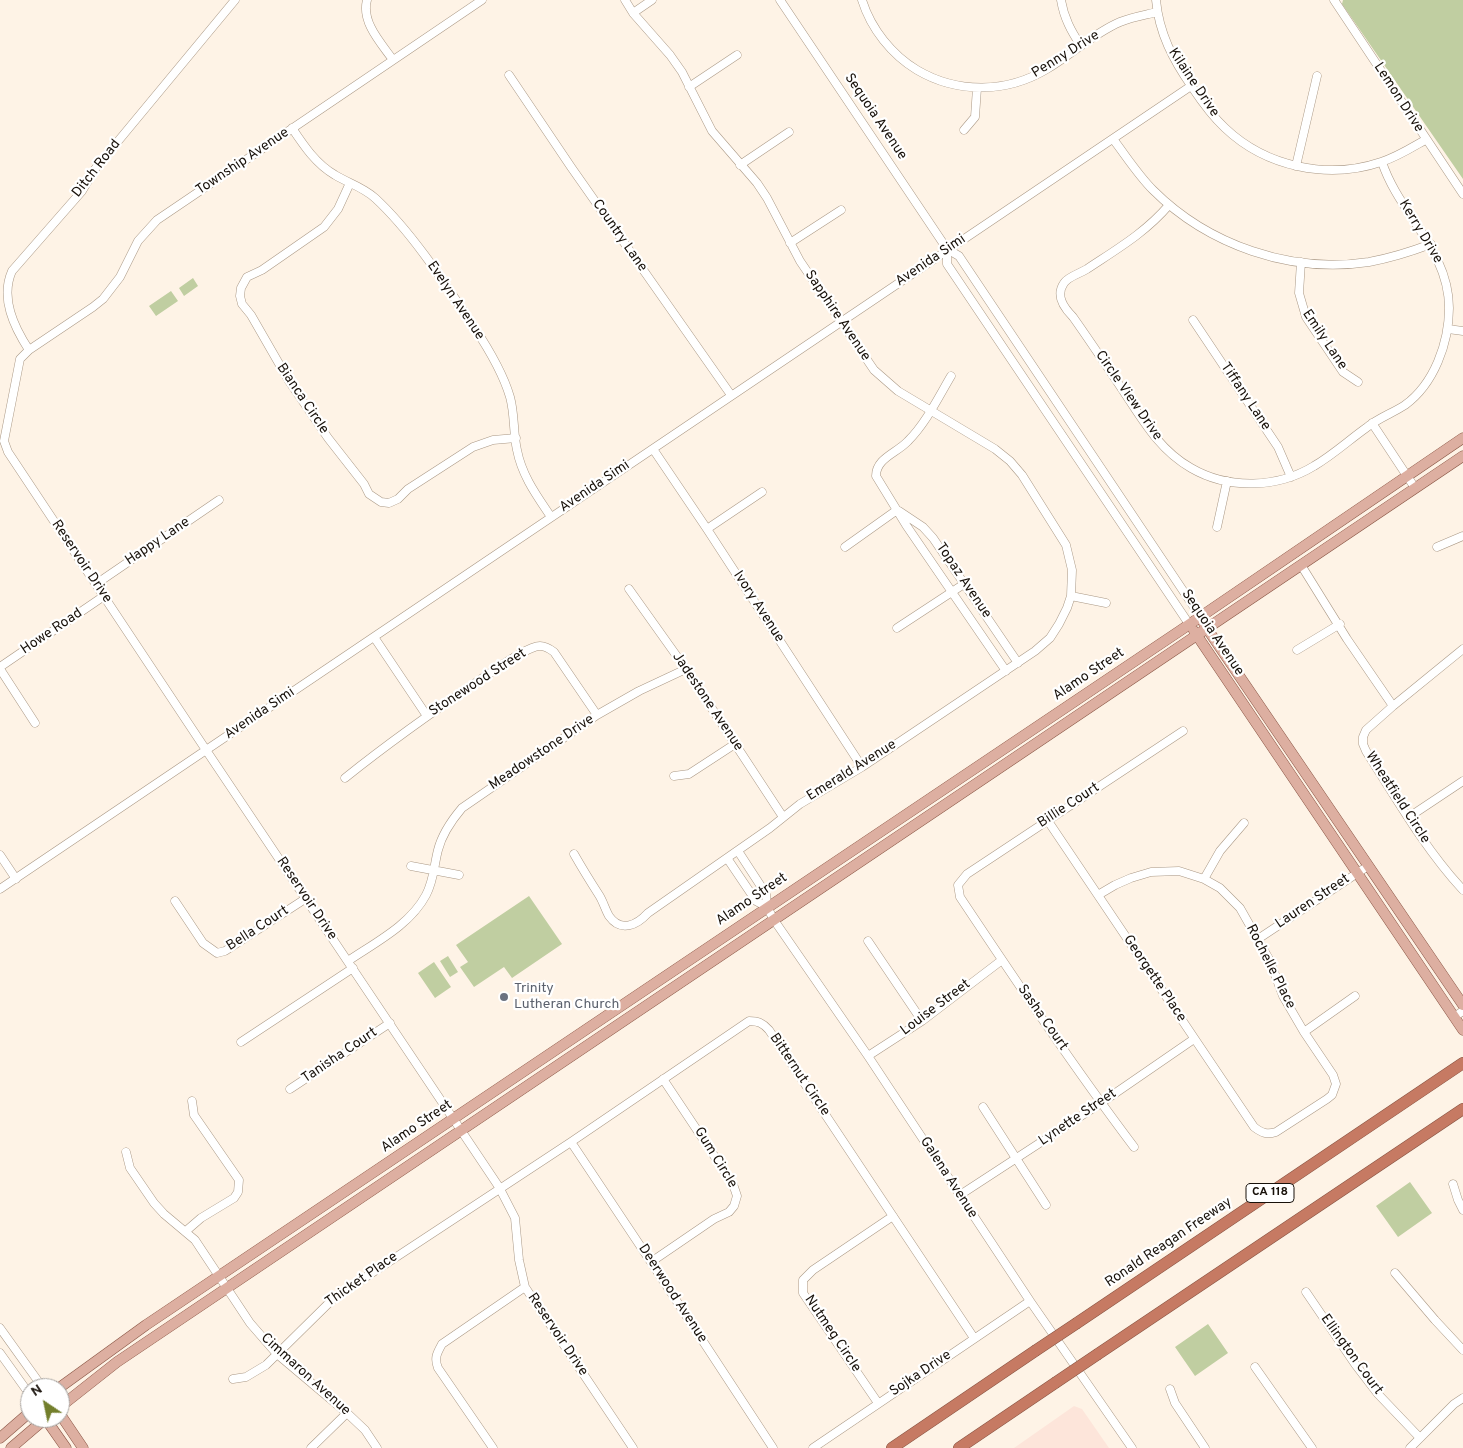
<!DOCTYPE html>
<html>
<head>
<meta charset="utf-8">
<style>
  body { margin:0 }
  #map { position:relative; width:1463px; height:1448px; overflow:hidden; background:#fef3e6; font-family:Overpass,sans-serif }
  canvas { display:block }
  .north { position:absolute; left:20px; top:1378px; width:50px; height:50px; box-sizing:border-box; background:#fff; border:1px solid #a3a09d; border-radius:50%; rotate:326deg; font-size:14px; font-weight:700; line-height:20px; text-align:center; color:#18110a }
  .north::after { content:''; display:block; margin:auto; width:18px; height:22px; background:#737f2c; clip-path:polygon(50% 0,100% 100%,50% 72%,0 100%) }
</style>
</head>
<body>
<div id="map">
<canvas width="1463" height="1448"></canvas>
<div class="north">N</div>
</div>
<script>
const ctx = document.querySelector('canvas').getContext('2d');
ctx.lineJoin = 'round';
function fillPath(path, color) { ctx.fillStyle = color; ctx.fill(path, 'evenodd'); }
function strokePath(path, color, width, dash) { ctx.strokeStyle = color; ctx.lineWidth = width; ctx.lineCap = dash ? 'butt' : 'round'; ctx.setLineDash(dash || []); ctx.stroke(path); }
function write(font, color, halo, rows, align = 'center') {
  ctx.font = font + ' Overpass,sans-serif'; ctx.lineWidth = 4.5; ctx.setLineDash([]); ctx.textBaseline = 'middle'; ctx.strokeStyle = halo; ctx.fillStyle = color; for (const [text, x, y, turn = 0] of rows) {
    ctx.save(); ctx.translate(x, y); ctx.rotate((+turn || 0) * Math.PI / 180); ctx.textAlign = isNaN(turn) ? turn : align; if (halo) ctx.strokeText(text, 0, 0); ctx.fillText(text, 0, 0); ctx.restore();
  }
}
fillPath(new Path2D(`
  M 1074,1406 L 1082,1409 L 1109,1448 L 1014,1448 Z`), '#fde5da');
fillPath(new Path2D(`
  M 1343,0 L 1463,0 L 1463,179 L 1342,4 Z
  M 193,278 L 198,286 L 184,296 L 179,288 Z
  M 171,291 L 178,301 L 156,316 L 149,306 Z
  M 529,896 L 562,944 L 512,978 L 504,967 L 474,987 L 460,967 L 468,962 L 456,945 Z
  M 448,956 L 458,972 L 450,977 L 440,961 Z
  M 434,962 L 451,987 L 435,998 L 418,973 Z
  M 1410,1182 L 1432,1213 L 1398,1237 L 1376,1206 Z
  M 1208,1324 L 1228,1353 L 1195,1376 L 1175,1347 Z`), '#c0cea1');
const minor = new Path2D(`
  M 367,0 C 361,22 381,43 393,60
  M 482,0 L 157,220 L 138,241 L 120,277 L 103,299 L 93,307 L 29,350 L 20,359 L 4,441 L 8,452 L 206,750 L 499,1187 L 515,1218 L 519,1260 L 525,1287 L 633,1448
  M 780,0 L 947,249 L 959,256 L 1200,616
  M 862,0 C 871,29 892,55 917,70 C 958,94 1007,93 1047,69 C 1072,54 1094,33 1120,22 C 1132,17 1145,15 1157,12
  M 1061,0 C 1064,18 1071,31 1081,46
  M 1156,0 C 1159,33 1173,60 1192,87 C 1202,102 1212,116 1225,128 C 1266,167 1328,180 1381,162 C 1397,157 1411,148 1425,140
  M 1334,0 L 1463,194
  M 633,13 L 652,0
  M 509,75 L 571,167 L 731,395
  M 689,87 L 737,55
  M 292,128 C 304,146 316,164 335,175 C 348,183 363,187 375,198 C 412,232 446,285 474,327 C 488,348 503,373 510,397 C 515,415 513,433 517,450 C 522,476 537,496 551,517
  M 964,130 L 975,117 L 977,88
  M 1113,139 C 1126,156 1138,175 1153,190 C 1208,245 1291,274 1369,262 C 1390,258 1410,252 1431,244
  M 740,165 L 789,132
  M 1296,166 L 1317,76
  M 350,183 L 338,209 L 324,227 L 262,270 L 247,277 L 241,288 L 240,296 L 242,304 L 251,315 L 289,381 L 328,438 L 364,484 L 369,494 L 381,502 L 389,503 L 398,499 L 408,489 L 473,447 L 493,440 L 516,438
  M 1169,205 C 1145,233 1117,249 1087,269 C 1079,274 1069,276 1064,283 C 1055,296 1064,308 1073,317 C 1090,341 1106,365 1122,389 C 1142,419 1159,450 1191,468 C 1229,490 1278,488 1314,466 C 1333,455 1349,440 1366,428 C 1378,418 1393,413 1405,405 C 1434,384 1449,343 1449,308 C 1449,250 1399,214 1382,162
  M 790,243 L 841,210
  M 947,249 L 947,264 L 1189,624
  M 1301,262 L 1299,293 L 1306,317 L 1343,372 L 1358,382
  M 1193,320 L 1278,447 L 1291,477
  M 1448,329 L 1463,331
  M 29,350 C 14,327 0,298 12,271 L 82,191 L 95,169 L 235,0
  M 951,376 C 938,398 926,423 908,441 C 897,453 876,458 876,476 L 906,525 L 1006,671
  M 1372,423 L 1415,488
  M 653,449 L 707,529 L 862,767
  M 899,511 L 923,527 L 933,538 L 1018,663
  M 1217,527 L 1227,481
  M 707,529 L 762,492
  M 845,547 L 897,510
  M 1437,547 L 1463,536
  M 1301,565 L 1347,639 L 1393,706
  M 96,584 L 219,500
  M 629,589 L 686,669 L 783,817
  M 1071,596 L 1106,603
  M 897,628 L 964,584
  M 374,637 L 427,716
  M 1463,649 L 1393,706 L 1366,730 L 1363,737 L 1363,744 L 1366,751 C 1396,798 1425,849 1463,890
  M 1297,650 L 1340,624
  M 0,667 L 104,596
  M 0,669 L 35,723
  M 674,776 L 689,774 L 735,744
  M 345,778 C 391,741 438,708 487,675 C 498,668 528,646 540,646 C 546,646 550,649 554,652 L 597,715
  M 1409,817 L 1463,781
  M 1048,821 L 1254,1127 C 1262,1133 1267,1135 1276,1132 L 1327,1099 L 1332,1095 L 1336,1084 L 1333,1075 L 1304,1032 L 1283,996 L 1270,961 L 1240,908 L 1220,888 L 1204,879 L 1179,871 L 1151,872 L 1131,878 L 1115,885 L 1098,895
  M 738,851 L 766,894 L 767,907 L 774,920 L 868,1056 L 1030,1301 L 1132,1448
  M 574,854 C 582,868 590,881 599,895 C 603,901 605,909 609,916 C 621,933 637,925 648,913 L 770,828 L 800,804 L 862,767 L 1035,651 L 1050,638 L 1059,624 L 1067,608 L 1071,596 L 1072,570 L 1066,545 L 1022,475 L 1010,461 L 995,449 L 898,391 L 874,370 L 800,261 L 767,198 L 757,183 L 712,131 L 682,72 L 670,55 L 633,13 L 625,0
  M 0,855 L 16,879
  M 727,858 L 756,901 L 767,907
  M 411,866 L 459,875
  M 1204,879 L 1220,851 L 1244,823
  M 0,889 L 1191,86
  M 175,901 L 203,943 L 217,953 L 225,951 L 305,899
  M 1258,939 L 1368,866
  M 868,941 L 922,1021
  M 348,961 C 376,942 410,925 426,895 C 434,880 434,865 438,850 C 442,834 451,821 462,808 L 597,715 L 639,691 L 686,669
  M 1454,1017 L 1463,1011
  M 1304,1032 L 1355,996
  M 241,1042 L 353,968
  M 868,1056 L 922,1021 L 1002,960
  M 290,1089 L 390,1023
  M 983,1107 L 1046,1205
  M 571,1142 L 651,1262 L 773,1448
  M 1134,1147 C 1073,1066 1016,981 960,897 L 958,885 L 967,874 L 1183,731
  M 126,1152 L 130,1168 L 154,1203 L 164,1214 L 195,1240 L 250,1323 L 277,1354 L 347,1413 L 365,1430 L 377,1448
  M 1453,1184 L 1458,1200 L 1463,1210
  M 960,1195 L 1101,1103 L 1194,1039
  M 186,1231 L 201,1218 L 234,1198 L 238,1192 L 239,1180 L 194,1115 L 192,1101
  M 651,1262 L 714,1219 L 729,1212 L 734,1206 L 737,1196 L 733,1184 L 663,1079
  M 1395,1273 L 1435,1320 L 1463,1350
  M 1306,1292 L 1355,1364 L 1378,1394 L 1420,1438
  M 0,1328 L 43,1388
  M 0,1353 L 30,1395
  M 1255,1367 L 1312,1448
  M 233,1379 L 246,1377 L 266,1365 L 334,1298 L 571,1142 L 749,1021 C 758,1021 763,1023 769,1030 L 974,1338
  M 1170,1389 L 1175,1403 L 1205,1448
  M 878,1403 L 803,1293 L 803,1280 L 813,1270 L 893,1216
  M 311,1448 L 347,1413
  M 493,1448 L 438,1368 C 434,1358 437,1353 442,1344 L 525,1287
  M 813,1448 L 1030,1301
  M 1410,1448 L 1454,1404 L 1463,1398`);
const major = new Path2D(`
  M 1204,624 L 1463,1005
  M 1194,631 L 1463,1030
  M 59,1388 L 146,1325 L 1181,630 L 1463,438
  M 60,1407 L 117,1362 L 1463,456
  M 60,1414 L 83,1448
  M 45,1418 L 66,1448
  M 0,1438 L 30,1412
  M 11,1448 L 46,1418`);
const highway = new Path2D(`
  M 1077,1323 L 1463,1063
  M 1098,1354 L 1463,1109
  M 892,1448 L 1035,1351
  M 959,1448 L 1055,1383`);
strokePath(minor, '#aa9885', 9);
strokePath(major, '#895544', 11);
strokePath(highway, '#895544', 12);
strokePath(minor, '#fff', 8);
strokePath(major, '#ddafa1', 10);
strokePath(highway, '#c67a63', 11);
const highwayBridge = new Path2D(`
  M 1035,1351 L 1077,1323
  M 1055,1383 L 1098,1354`);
strokePath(highwayBridge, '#895544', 12, []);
strokePath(highwayBridge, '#c67a63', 11);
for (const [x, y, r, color] of [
  [504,997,5,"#6b7280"]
]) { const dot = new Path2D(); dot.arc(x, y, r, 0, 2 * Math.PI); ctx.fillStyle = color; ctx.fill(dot); strokePath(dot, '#fff', 2); }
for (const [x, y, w] of [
  [1270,1193,48]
]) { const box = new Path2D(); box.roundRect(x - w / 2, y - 9.5, w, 19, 4); ctx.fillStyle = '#fff'; ctx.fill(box); strokePath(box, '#18110a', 1); }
write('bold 12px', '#18110a', null, [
  ["CA 118",1270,1193]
]);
write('14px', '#18110a', '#fff', [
  ["Penny Drive",1066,55,-32],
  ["Kilaine Drive",1193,83,56],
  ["Lemon Drive",1398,98,57],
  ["Sequoia Avenue",875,117,56],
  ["Township Avenue",243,162,-34],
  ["Ditch Road",97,169,-52],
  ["Kerry Drive",1420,232,59],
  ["Country Lane",619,236,55],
  ["Avenida Simi",931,261,-34],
  ["Evelyn Avenue",455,301,56],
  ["Sapphire Avenue",837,316,56],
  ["Emily Lane",1324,340,56],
  ["Circle View Drive",1128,396,55],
  ["Tiffany Lane",1245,397,56],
  ["Bianca Circle",302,399,56],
  ["Avenida Simi",595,487,-34],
  ["Happy Lane",158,542,-34],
  ["Reservoir Drive",81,562,56],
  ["Topaz Avenue",963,581,56],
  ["Ivory Avenue",758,607,57],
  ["Howe Road",52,632,-34],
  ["Sequoia Avenue",1212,633,56],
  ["Alamo Street",1089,675,-34],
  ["Stonewood Street",478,683,-33],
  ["Jadestone Avenue",707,702,56],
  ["Avenida Simi",260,714,-34],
  ["Meadowstone Drive",542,753,-34],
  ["Emerald Avenue",852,771,-32],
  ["Wheatfield Circle",1397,798,57],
  ["Billie Court",1069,806,-33],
  ["Reservoir Drive",306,899,56],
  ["Alamo Street",752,900,-34],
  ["Lauren Street",1313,902,-34],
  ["Bella Court",258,929,-33],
  ["Rochelle Place",1270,967,63],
  ["Georgette Place",1154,979,56],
  ["Louise Street",936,1008,-37],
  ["Sasha Court",1042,1018,55],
  ["Tanisha Court",340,1056,-34],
  ["Bitternut Circle",799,1075,56],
  ["Lynette Street",1078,1118,-34],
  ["Alamo Street",417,1127,-34],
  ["Gum Circle",715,1158,58],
  ["Galena Avenue",948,1178,57],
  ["Ronald Reagan Freeway",1169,1243,-34],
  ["Thicket Place",362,1280,-35],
  ["Deerwood Avenue",672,1294,57],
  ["Nutmeg Circle",832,1334,56],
  ["Reservoir Drive",557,1335,56],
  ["Ellington Court",1351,1355,54],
  ["Sojka Drive",921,1374,-34],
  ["Cimmaron Avenue",305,1375,42]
]);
write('14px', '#5b616d', '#fff', [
  ["Trinity",514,989],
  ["Lutheran Church",514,1005]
], 'left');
</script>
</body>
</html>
